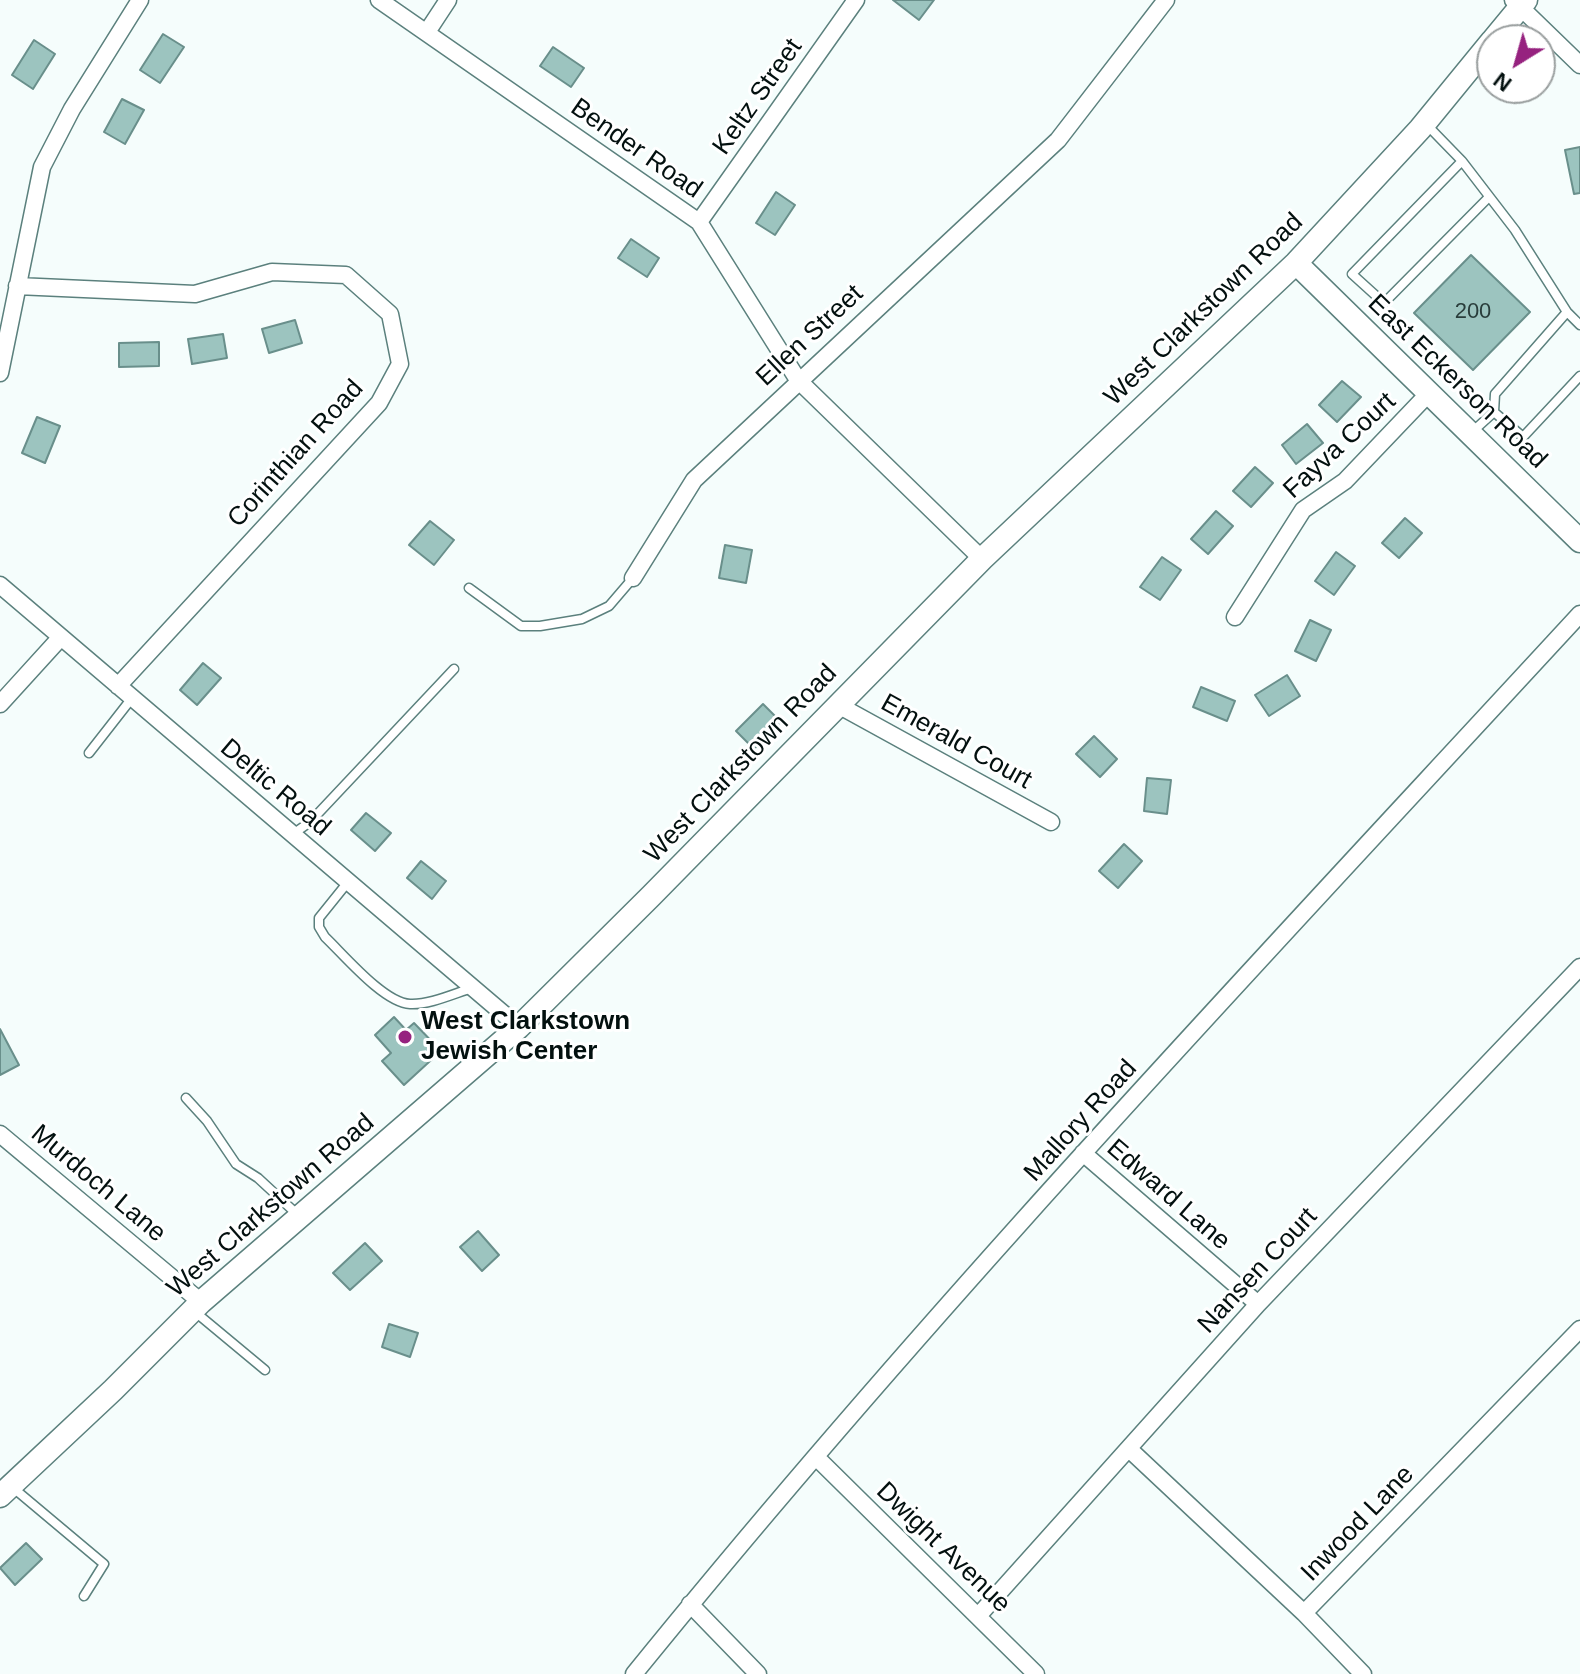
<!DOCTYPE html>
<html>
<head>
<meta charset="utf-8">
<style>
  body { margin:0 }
  #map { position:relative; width:1580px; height:1674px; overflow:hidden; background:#f5fdfc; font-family:Arial,sans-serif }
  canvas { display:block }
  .north { position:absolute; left:1476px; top:24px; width:80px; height:80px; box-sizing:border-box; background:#fff; border:2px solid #9a9f9f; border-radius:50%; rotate:217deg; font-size:22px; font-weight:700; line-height:32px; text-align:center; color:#03100f }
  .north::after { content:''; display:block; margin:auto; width:28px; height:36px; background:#96227f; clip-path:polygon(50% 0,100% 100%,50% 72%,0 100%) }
</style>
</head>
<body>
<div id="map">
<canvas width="1580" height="1674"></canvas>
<div class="north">N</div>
</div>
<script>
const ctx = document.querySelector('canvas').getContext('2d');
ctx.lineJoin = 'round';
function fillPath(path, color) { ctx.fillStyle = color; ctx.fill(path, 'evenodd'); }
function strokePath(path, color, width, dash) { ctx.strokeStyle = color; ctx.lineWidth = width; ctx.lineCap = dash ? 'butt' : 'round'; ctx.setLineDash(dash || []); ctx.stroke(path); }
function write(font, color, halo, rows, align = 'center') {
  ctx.font = font + ' Arial,sans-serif'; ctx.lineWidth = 6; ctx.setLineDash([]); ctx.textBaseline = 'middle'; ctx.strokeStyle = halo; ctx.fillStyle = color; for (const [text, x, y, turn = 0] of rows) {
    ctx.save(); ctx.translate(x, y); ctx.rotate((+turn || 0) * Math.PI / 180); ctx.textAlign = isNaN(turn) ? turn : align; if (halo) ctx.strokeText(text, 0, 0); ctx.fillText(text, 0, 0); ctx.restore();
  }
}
const building = new Path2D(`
  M 893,0 L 934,0 L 919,20 Z
  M 163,34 L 184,47 L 160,83 L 140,70 Z
  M 34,40 L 55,54 L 33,89 L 12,75 Z
  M 553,47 L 584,68 L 571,87 L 540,66 Z
  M 122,99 L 144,110 L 125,144 L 104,132 Z
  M 1580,147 L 1580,193 L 1574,194 L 1565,150 Z
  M 776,192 L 795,205 L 775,235 L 756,223 Z
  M 631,239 L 659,258 L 647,277 L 618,258 Z
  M 1471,255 L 1530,312 L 1473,370 L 1414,313 Z
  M 295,320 L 302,343 L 269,353 L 262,329 Z
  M 223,334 L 227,358 L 192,364 L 188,339 Z
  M 159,342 L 159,366 L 119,367 L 119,343 Z
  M 1342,381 L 1361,397 L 1337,422 L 1319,405 Z
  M 37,417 L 60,426 L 45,463 L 22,453 Z
  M 1307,424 L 1323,443 L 1296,464 L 1282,445 Z
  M 1255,467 L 1273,483 L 1251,507 L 1233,491 Z
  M 1216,511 L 1233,526 L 1208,554 L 1191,539 Z
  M 1405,518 L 1422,533 L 1399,558 L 1382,543 Z
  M 430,521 L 454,540 L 434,565 L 409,545 Z
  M 725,545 L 752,550 L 746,583 L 719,578 Z
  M 1336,552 L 1355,566 L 1334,595 L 1315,581 Z
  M 1162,557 L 1181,570 L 1160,600 L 1140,587 Z
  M 1310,620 L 1331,630 L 1316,661 L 1295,651 Z
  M 203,663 L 221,678 L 197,705 L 180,690 Z
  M 1287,675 L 1300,696 L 1269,716 L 1255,695 Z
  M 1201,687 L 1235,701 L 1227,721 L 1193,707 Z
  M 763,704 L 781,722 L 754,749 L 736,731 Z
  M 1094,736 L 1117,759 L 1100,777 L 1076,754 Z
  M 1147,778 L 1171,780 L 1167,814 L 1144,811 Z
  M 366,813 L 391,833 L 375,851 L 351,830 Z
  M 1124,844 L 1142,861 L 1118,888 L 1099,871 Z
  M 421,861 L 446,881 L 432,899 L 407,878 Z
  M 394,1017 L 406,1030 L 414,1023 L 441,1051 L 404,1085 L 382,1061 L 391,1053 L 375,1035 Z
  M 0,1029 L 19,1065 L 0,1075 Z
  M 478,1231 L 499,1255 L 482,1271 L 460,1247 Z
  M 365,1243 L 382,1261 L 350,1290 L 333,1273 Z
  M 389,1324 L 418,1333 L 410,1357 L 382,1347 Z
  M 26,1543 L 42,1559 L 15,1585 L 0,1568 Z`);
fillPath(building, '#9cc4bf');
strokePath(building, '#698f8b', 2);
const service = new Path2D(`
  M 1426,124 L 1462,161
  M 1567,312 L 1580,325
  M 1494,412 L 1523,437 L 1580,376
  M 1471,433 L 1494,412 L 1495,394 L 1567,312 L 1515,230 L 1462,161 L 1352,274 L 1384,303 L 1489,197
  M 469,588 L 521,626 L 540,626 L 582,619 L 609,606 L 633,578
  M 89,753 L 132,698
  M 293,834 L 310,822 L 454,669
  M 348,882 L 319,918 L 319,927 L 325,937 C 344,955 384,1003 410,1004 C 429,1005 453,994 472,988
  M 186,1098 L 207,1121 L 236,1164 L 258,1178 L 299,1216
  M 194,1311 L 265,1370
  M 11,1486 L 104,1564 L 84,1596`);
const minor = new Path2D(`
  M 379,0 L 699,222 L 798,380 L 982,559
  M 1513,0 L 1580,65
  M 427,32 L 448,0
  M 699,222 L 856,0
  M 17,286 L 195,294 L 272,272 L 346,275 L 390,314 L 400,364 L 379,403 L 118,686
  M 0,373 L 42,167 L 72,109 L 140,0
  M 633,578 L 694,480 L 1058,140 L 1166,0
  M 0,585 L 519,1027
  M 1235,617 L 1303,510 L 1345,481 L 1429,393
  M 0,704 L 61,637
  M 838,705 L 1051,822
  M 0,1134 L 201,1302
  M 1083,1153 L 1258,1304
  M 1129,1449 L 1304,1613 L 1580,1329
  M 816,1457 L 1036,1674
  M 690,1604 L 758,1674
  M 1304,1613 L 1363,1674
  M 979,1615 L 1258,1304 L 1580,967
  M 634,1674 C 932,1306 1259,962 1580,614`);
const tertiary = new Path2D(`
  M 1493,40 L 1526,0
  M 1296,263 L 1580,541
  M 0,1496 L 113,1390 L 201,1302 L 519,1027 L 651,896 L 982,559 L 1296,263 L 1420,129 L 1492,41`);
strokePath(service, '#5b807d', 11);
strokePath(minor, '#5b807d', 19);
strokePath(tertiary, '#5b807d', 25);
strokePath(service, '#fff', 8);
strokePath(minor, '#fff', 16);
strokePath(tertiary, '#fff', 22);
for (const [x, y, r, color] of [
  [405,1037,8,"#96227f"]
]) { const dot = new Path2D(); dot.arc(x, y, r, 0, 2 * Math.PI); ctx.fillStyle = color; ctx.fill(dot); strokePath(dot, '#fff', 3); }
write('22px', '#293d3b', null, [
  ["200",1473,312]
]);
write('26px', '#03100f', '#fff', [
  ["Keltz Street",758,97,-55],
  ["Bender Road",636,149,35],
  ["West Clarkstown Road",1204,310,-44],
  ["Ellen Street",810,336,-43],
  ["East Eckerson Road",1457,382,44],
  ["Fayva Court",1340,446,-43],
  ["Corinthian Road",296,454,-48],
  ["Emerald Court",956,742,29],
  ["West Clarkstown Road",741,764,-46],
  ["Deltic Road",275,788,40],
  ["Mallory Road",1081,1121,-48],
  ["Murdoch Lane",98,1184,40],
  ["Edward Lane",1168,1195,41],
  ["West Clarkstown Road",271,1206,-41],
  ["Nansen Court",1258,1271,-47],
  ["Inwood Lane",1358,1524,-46],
  ["Dwight Avenue",943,1548,44]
]);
write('bold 26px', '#03100f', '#fff', [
  ["West Clarkstown",421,1022],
  ["Jewish Center",421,1052]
], 'left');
</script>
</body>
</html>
